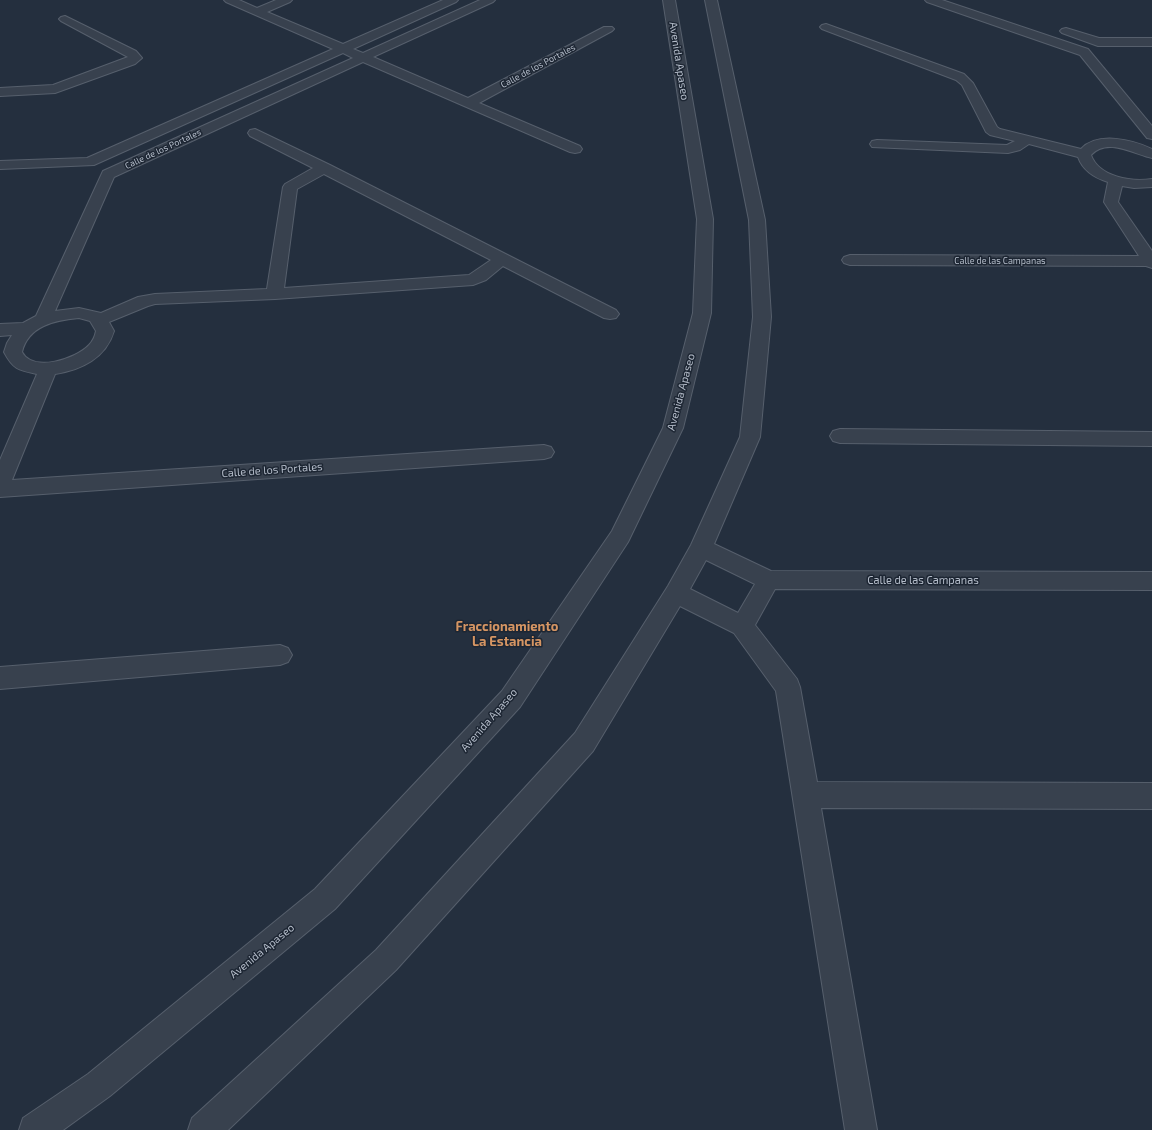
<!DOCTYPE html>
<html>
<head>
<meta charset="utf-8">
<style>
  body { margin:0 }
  canvas { display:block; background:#242f3e }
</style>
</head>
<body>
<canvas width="1152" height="1130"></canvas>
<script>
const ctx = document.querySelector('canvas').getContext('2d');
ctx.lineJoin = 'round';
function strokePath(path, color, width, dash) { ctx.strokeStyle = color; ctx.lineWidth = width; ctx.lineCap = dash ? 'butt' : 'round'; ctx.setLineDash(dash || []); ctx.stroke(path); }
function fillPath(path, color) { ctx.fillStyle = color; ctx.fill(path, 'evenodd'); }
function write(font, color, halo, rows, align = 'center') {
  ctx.font = font + ' "Exo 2",sans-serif'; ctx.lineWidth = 3; ctx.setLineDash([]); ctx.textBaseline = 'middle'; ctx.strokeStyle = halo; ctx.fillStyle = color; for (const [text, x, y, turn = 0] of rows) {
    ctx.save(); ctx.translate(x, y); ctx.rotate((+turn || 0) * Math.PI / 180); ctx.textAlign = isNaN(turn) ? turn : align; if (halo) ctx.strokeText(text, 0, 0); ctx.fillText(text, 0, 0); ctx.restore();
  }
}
const minor = new Path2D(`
  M 224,0 L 239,0 L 257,8 L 276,0 L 292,0 L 290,2 L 267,12 L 343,44 L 443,0 L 458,0 L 456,2 L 353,49 L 363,53 L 480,0 L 495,0 L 493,2 L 373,57 L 468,98 L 604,27 L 612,27 L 614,29 L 612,31 L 479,103 L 580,146 L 582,149 L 580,152 L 575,153 L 570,152 L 363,62 L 114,177 L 55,311 L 79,308 L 101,313 L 138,297 L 155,294 L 267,289 L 283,187 L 285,184 L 313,168 L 250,136 L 248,133 L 250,130 L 255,129 L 330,165 L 616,310 L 619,314 L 616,318 L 610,319 L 604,318 L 503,266 L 486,280 L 473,285 L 275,299 L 155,304 L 148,306 L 109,322 L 114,331 C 106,358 81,370 55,374 L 12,480 L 544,445 L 551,447 L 554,452 L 551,457 L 544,459 L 0,497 L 0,460 L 37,374 C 18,370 13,369 4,352 L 7,343 L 12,335 L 0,336 L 0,324 L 23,323 L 36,316 L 103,171 L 353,58 L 343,53 L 94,165 L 0,169 L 0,161 L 87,158 L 333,49 L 226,2 ZM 324,174 L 491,260 L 469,275 L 284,288 L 297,189 ZM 79,318 L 90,321 L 96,331 C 95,336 93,341 89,345 C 76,359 33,373 22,352 C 28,326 55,320 79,318 Z
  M 663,0 L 675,0 L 713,219 L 711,313 L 683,428 L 628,542 L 520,707 L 335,909 L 110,1096 L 63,1130 L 19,1130 L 23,1118 L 88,1074 L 315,889 L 502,691 L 612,531 L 663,428 L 693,313 L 697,219 Z
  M 705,0 L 717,0 L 765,220 L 771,317 L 760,437 L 714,544 L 771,571 L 1152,572 L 1152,590 L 775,589 L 755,625 L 797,679 L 800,687 L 817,782 L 1152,783 L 1152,809 L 821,808 L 877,1130 L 845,1130 L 776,691 L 734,633 L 680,606 L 593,751 L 396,970 L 228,1130 L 188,1130 L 192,1118 L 376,950 L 575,733 L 668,586 L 691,545 L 740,437 L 753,317 L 749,220 ZM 706,560 L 755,584 L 738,613 L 690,589 Z
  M 925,0 L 942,0 L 1088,49 L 1152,126 L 1152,139 L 1147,138 L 1080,55 L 927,2 Z
  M 65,16 L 136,51 L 142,58 L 135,64 L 55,93 L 0,96 L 0,88 L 53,85 L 128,57 L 61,21 L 59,19 L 61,17 Z
  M 826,24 L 964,74 L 973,83 L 997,127 L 1000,129 L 1081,149 C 1098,131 1133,140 1152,149 L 1152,158 C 1134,154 1107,137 1091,155 C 1099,177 1131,182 1152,179 L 1152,187 L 1134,188 L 1122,186 L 1118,202 L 1152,251 L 1152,268 L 1146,266 L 850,265 L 844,263 L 842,260 L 844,257 L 850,255 L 1139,256 L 1104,202 L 1108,182 C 1095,178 1083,171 1078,157 L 1029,144 L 1020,150 L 1008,153 L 872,147 L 870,144 L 872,141 L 877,140 L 1007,145 L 1015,141 L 990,135 L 986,132 L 962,85 L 956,80 L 822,29 L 820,27 L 822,25 Z
  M 1066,28 L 1099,38 L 1152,38 L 1152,46 L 1098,46 L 1062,33 L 1060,31 L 1062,29 Z
  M 840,429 L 1152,432 L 1152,446 L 840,443 L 833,441 L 830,436 L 833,431 Z
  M 280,645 L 288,648 L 292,655 L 288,662 L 280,665 L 0,689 L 0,667 Z`);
strokePath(minor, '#565f6c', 2);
fillPath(minor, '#38414e');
write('9px', '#b4bcc9', '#1d2633', [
  ["Calle de los Portales",538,66,-28],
  ["Calle de los Portales",163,149,-25],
  ["Calle de las Campanas",1000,261]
]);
write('11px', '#b4bcc9', '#1d2633', [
  ["Avenida Apaseo",679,61,81],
  ["Avenida Apaseo",681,392,-75],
  ["Calle de los Portales",272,470,-4],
  ["Calle de las Campanas",923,580],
  ["Avenida Apaseo",489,720,-49],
  ["Avenida Apaseo",262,951,-39]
]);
write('bold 13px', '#d59563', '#1d2633', [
  ["Fraccionamiento",507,627],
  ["La Estancia",507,642]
]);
</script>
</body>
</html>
